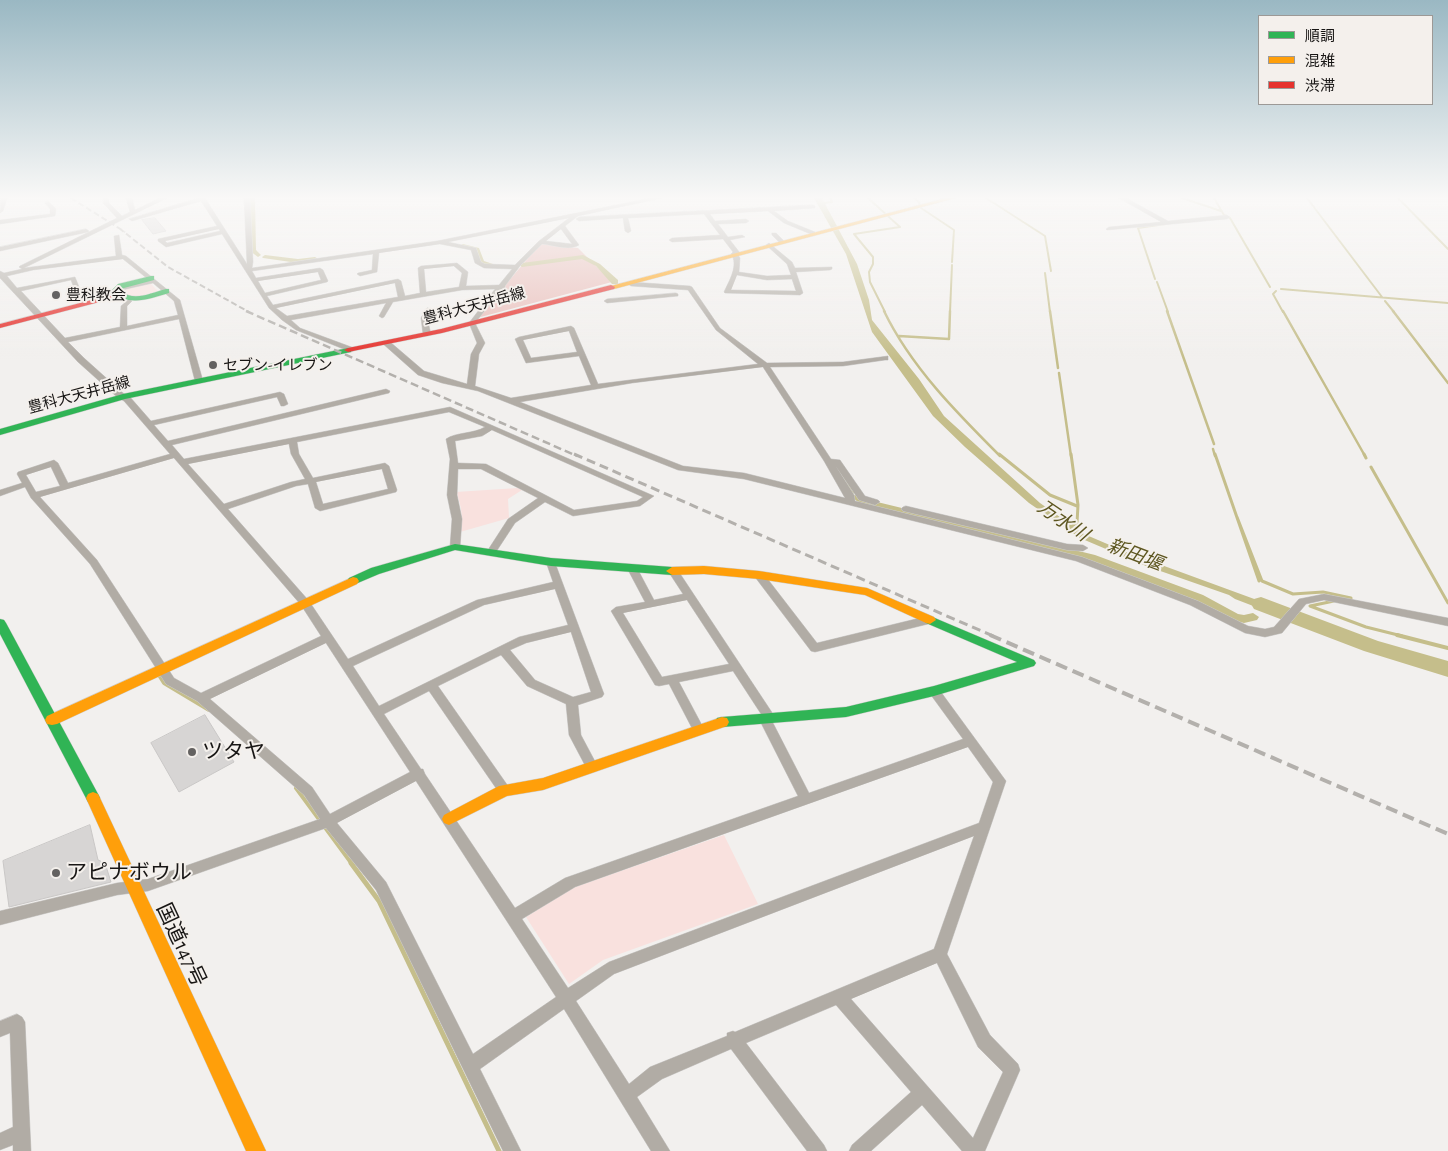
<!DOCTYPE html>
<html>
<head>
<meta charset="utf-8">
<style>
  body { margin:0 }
  #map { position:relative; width:1448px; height:1151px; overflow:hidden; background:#f2f0ee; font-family:"Alegreya Sans","Noto Sans JP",sans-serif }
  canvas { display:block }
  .legend { position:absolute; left:1258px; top:15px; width:175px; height:90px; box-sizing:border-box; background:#f4f0ec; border:1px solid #9c9996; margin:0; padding:6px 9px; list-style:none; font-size:15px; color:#181615 }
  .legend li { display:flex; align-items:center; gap:10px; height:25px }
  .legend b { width:25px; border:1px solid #9c9996 }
</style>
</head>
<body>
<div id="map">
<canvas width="1448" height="1151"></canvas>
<ul class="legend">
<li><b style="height:6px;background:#30b455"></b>順調</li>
<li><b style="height:6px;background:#ff9f0a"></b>混雑</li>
<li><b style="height:6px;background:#e5322d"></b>渋滞</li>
</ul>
</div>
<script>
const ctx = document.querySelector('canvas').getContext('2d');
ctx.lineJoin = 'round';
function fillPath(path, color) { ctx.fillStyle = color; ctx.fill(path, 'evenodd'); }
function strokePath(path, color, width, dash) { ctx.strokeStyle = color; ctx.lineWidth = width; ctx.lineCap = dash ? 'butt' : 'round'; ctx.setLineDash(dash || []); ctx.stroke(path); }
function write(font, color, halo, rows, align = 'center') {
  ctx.font = font + ' "Alegreya Sans","Noto Sans JP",sans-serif'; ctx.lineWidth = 4; ctx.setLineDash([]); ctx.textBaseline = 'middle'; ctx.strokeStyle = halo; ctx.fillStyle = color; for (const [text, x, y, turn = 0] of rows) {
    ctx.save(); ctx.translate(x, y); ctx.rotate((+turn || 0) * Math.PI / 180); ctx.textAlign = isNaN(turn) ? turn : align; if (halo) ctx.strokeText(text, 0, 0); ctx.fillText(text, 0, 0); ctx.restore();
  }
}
fillPath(new Path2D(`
  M 150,283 L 158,291 L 138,297 L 128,297 L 122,292 L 125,289 Z
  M 518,488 L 522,490 L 508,499 L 509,518 L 460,532 C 463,517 462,507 456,492 Z
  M 724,835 L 758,904 L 603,960 L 569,984 L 526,917 L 572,888 Z`), '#f9e1de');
fillPath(new Path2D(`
  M 541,243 L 578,248 L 612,282 L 477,318 Z`), '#e9beba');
fillPath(new Path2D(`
  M 814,198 L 822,198 L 857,264 L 869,300 L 872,320 L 919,379 L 944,416 L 1040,503 L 1084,534 L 1126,552 L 1287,611 L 1282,617 L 1235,599 L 1229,595 L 1146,566 L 1080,538 L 1029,503 L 965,447 L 933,416 L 872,332 L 846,254 Z`), '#c5be8b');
strokePath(new Path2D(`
  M 868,198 L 900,227 L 854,234 L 873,257 L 873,264 L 869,272 L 870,282 L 885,312
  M 914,198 L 919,202 L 921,208 L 954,230 L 952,262
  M 986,198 L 1045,236 L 1051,271
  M 1182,198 L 1221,211
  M 1214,198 L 1224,215 L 1230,218 L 1270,287
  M 1307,198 L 1382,297
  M 1398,198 L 1448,249
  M 823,203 L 832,202 L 830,198
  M 1045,273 L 1050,312
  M 1155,279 L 1138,228 L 1172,223
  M 1157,282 L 1168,312
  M 1281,289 L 1448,303
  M 1276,291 L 1273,294 L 1283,312
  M 1385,301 L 1394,312
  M 950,312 L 952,265`), '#c5be8b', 2);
strokePath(new Path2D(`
  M 884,311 C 911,367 957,413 1000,456
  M 1050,311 L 1058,368
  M 1167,311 L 1214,444
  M 1283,311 L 1365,456
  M 1393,311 L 1448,383
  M 899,336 L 949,339 L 950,311
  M 1059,373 L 1071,456
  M 1213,449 L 1215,456`), '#c5be8b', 2.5);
strokePath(new Path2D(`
  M 999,454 L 1050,495 L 1077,506
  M 1215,454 L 1259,581
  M 1364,454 L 1366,458
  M 1371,467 L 1448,603
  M 1237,517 L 1262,581 L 1293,594 L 1323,592 L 1351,598 L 1351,603
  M 1070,527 L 1077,523 L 1078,505 L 1071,454
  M 1334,601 L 1310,606 L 1366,627 L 1402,636`), '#c5be8b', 3);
strokePath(new Path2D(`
  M 1397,635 L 1448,648
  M 159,675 L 164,683 L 209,710
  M 296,788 L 352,864`), '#c5be8b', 4);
strokePath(new Path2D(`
  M 351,863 L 379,901 L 499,1151`), '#c5be8b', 5);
fillPath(new Path2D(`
  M 249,198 L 255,198 L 256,250 L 261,255 L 258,257 L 250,251 Z
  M 463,244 L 479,248 L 484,261 L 493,264 L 493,266 L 479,263 L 474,250 L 461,247 L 461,245 Z
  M 265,255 L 298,259 L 315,257 L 318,259 L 298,263 L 263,258 L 262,257 Z
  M 583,255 L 600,264 L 618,280 L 618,284 L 612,284 L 596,266 L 582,259 L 522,267 L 519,265 L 522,263 Z
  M 839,469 L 842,470 L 857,491 L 856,493 L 852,494 L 848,493 L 834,472 Z
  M 856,494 L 869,500 L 1095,555 L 1203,595 L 1238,614 L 1244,615 L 1253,613 L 1259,617 L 1257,620 L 1244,623 L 1231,620 L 1195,601 L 1088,560 L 861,504 L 851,497 Z`), '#c5be8b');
fillPath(new Path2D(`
  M 1261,597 L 1378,641 L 1448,661 L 1448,677 L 1364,651 L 1254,609 L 1251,604 L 1254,599 Z`), '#c5be8b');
const building = new Path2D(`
  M 155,218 L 166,231 L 153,234 L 142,220 Z
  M 205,715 L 234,762 L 179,792 L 151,743 Z
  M 90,825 L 98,860 L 105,863 L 111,882 L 9,907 L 3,861 Z`);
fillPath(building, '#d7d5d4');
strokePath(building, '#c9c7c6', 1);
const street = new Path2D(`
  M 1,198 L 7,198 L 3,211 L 0,213 Z
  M 104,198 L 108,198 L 109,203 L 122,216 L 130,212 L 126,198 L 132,198 L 135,210 L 160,198 L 167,198 L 24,268 L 116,256 L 114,236 L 119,235 L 122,255 L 126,256 L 180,300 L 203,381 L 199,383 L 195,381 L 179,319 L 68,342 L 84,358 L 123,393 L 130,397 L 151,421 L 280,392 L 284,394 L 288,404 L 284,406 L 281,406 L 277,397 L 154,425 L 168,441 L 386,389 L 390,391 L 389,393 L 172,445 L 184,459 L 450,407 L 654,496 L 640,506 L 573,516 L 545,502 L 515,523 L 494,555 L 491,556 L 486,553 L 508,519 L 538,498 L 481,469 L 458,469 L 457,495 L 462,519 L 460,547 L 455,550 L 452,549 L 450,547 L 452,519 L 447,495 L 450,459 L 446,439 C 456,432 473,434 485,427 L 449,412 L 297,442 L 299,454 L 313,478 L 385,463 L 389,466 L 397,490 L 396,492 L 320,511 L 315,508 L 308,484 L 296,486 L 228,509 L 309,601 L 348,659 L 477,600 L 553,582 L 546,562 L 548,560 L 554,560 L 604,694 L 602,697 L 578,705 L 581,735 L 598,767 L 596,771 L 592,772 L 588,771 L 569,735 L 566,704 L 527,686 L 501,655 L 438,686 L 508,786 L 510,790 L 508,794 L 504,795 L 500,794 L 429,691 L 384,714 L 421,769 L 423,769 L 425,774 L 515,908 L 565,878 L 798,796 L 761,723 L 763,717 L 733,671 L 679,682 L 704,729 L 702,732 L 698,734 L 694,732 L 669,684 L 659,686 L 655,685 L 611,611 L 616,607 L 645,602 L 627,568 L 628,566 L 636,566 L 654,600 L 683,594 L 668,571 L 669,569 L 677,569 L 773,714 L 775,717 L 773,723 L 809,793 L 963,739 L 928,691 L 930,688 L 934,687 L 938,688 L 1006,781 L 947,954 L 990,1035 L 1018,1064 L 1020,1070 L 985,1151 L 962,1151 L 922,1105 L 871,1151 L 849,1151 L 852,1145 L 911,1092 L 836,1005 L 746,1043 L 824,1145 L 827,1151 L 807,1151 L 731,1049 L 662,1079 L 637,1097 L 670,1151 L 651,1151 L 564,1009 L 480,1069 L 521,1151 L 503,1151 L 376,890 L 326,828 L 148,891 L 117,895 L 0,925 L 0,911 L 117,883 L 148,879 L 320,819 L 304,795 L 197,701 L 166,684 L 90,564 L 31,498 L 25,487 L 0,496 L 0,490 L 22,483 L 17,474 L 18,472 L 54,460 L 58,463 L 68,483 L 170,454 L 124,401 L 117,397 L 78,362 L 0,278 L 0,271 L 4,273 L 22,269 L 19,267 L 20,266 L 117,218 L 103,203 ZM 123,259 L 149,280 L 113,290 L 113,292 L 153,283 L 174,301 L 178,315 L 127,326 L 127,306 L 132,301 L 129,299 L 121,306 L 120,327 L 65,338 L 21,291 L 71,280 L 80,304 L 85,305 L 86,304 L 75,277 L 17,288 L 7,276 L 33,270 ZM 492,430 L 643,497 L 637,501 L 574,510 L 486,464 L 458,463 L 455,441 L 482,436 ZM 289,444 L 291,454 L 305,479 L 291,482 L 224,504 L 188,464 ZM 174,458 L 301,605 L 321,636 L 201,693 L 174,678 L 97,560 L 40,497 ZM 51,467 L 60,486 L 36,492 L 26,475 ZM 382,469 L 388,489 L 323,504 L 316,482 ZM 555,589 L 568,625 L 519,637 L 379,706 L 353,666 L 484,605 ZM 687,600 L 729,664 L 662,677 L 623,613 ZM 571,632 L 591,692 L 573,697 L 535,680 L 510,650 L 526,643 ZM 326,643 L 410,772 L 330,814 L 312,787 L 210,699 ZM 968,747 L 993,782 L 979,823 L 609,962 L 568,988 L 522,919 L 575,887 ZM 416,781 L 556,997 L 473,1054 L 386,882 L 337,823 ZM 974,836 L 934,949 L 735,1032 L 733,1031 L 727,1033 L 727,1036 L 650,1067 L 629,1084 L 576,1001 L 614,974 ZM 937,963 L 978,1047 L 1003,1072 L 973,1138 L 851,999 Z
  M 199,198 L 205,198 L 247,264 L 244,198 L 250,198 L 253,262 L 252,268 L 437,241 L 651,198 L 662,198 L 578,216 L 565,226 L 579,245 C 570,251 553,245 542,244 L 520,266 L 505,286 L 505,288 L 502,289 L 475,323 L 485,343 L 479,354 L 475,386 L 511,398 L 591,385 L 579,356 L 526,363 L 515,339 L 519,337 L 571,326 L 574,328 L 598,384 L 758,364 L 716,330 L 688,290 L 631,286 L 628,284 L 631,282 L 690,286 L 692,287 L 720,328 L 767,363 L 843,362 L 888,356 L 888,360 L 885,360 L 843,366 L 770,367 L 831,459 L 840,460 L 865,496 L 878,500 L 880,502 L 875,505 L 859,500 L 835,465 L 854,495 L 855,501 L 1082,557 L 1198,601 L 1248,626 L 1265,629 L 1274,627 L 1299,599 L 1324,594 L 1448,618 L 1448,626 L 1324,600 L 1306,604 L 1282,633 L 1265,637 L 1245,633 L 1190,605 L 1076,561 L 744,479 L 678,470 L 478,391 L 442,383 L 418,375 L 382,343 L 389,341 L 424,371 L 467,384 L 471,354 L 477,343 L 469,323 L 495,289 L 462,290 L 393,302 L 384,317 L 382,318 L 379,316 L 386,303 L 291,320 L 300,328 L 354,348 L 355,350 L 351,352 L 296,330 L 282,320 L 269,308 L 222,234 L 166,247 L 158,241 L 158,239 L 217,226 L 201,201 L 132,221 L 129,219 ZM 569,218 L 539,241 L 515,265 L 485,264 L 481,262 L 476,248 L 448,242 ZM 219,229 L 220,231 L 167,243 L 165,241 ZM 561,229 L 572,244 L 546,241 ZM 440,244 L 471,250 L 475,263 L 484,268 L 512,269 L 499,285 L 466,286 L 468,272 L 457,263 L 421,266 L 418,268 L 420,293 L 405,296 L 401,281 L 398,279 L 273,305 L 267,296 L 327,282 L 328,281 L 323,270 L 320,268 L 256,278 L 252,271 L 373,254 L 372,270 L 358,273 L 357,274 L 360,276 L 377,272 L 379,253 ZM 454,266 L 462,273 L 459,287 L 426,292 L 424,269 ZM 318,272 L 321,280 L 265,293 L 258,281 ZM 395,283 L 398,297 L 287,316 L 276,308 ZM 569,331 L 577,352 L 531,358 L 523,340 ZM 763,367 L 824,461 L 845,498 L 744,473 L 683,466 L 520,402 L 632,383 Z
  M 1119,198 L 1126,198 L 1168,221 L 1227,215 L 1230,217 L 1227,219 L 1107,230 L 1106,229 L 1109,227 L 1161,222 Z
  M 48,201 L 56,209 L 55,216 L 0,224 L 0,220 L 50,214 L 50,209 L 45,203 Z
  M 813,205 L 815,206 L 815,208 L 774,211 L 788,221 L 815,232 L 815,234 L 813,235 L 784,223 L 768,211 L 710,214 L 715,221 L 746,219 L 749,221 L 746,223 L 718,224 L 728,237 L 742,235 L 745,237 L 730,240 L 740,253 L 738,255 L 740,258 L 739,272 L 767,276 L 791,275 L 787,264 L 766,245 L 769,243 L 792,262 L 795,268 L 832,267 L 832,269 L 830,270 L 796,272 L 803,293 L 800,295 L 725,293 L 724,292 C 729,281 739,265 731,254 L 733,252 L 723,239 L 672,242 L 669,240 L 672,238 L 720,235 L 704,214 L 628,218 L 631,231 L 628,233 L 625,231 L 623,218 L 579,221 L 576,219 L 579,217 ZM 737,275 L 767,280 L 792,279 L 796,291 L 731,290 Z
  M 86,229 L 89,231 L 88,232 L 0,251 L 0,247 Z
  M 772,233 L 776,233 L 784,241 L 784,243 L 780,243 L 772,235 Z
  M 676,293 L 678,294 L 678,296 L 607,303 L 604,301 L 607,299 Z
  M 428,308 L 431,310 L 427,318 L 431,334 L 427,336 L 423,334 L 421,318 L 426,309 Z
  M 906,506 L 1067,544 L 1083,545 L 1088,548 L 1083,551 L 1067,550 L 903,511 L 901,509 L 903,507 Z
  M 759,572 L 763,573 L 817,643 L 928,616 L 933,620 L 928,624 L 815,652 L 811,651 L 755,577 L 754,575 L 755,573 Z
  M 17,1014 L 22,1017 L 25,1022 L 31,1151 L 13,1151 L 13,1145 L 0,1150 L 0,1133 L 13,1127 L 10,1033 L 0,1037 L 0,1021 Z`);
const fast = new Path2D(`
  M 151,276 L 154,276 L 154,280 L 124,288 L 120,291 C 135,302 150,293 166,289 L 169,289 L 169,293 C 149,299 128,307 111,291 L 118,284 Z
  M 348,348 L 351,348 L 351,352 L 125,399 L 0,435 L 0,429 L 123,394 Z
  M 455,544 L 551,558 L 672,567 L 678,571 L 672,575 L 551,566 L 455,550 L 379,574 L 353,585 L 347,581 L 349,578 L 371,568 Z
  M 930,616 L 1034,660 L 1036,663 L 1034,666 L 934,696 L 846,717 L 722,727 L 717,726 L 715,722 L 717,718 L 722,717 L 846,707 L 934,686 L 1017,662 L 926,623 L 924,620 L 926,617 Z
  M 0,619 L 4,620 L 6,623 L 98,794 L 100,798 L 98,802 L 93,804 L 88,802 L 0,634 Z`);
const slow = new Path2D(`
  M 946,198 L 956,198 L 614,289 L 607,287 Z
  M 704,566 L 759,571 L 867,588 L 934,617 L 936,620 L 930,624 L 926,623 L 865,595 L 759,579 L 704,574 L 672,575 L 666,571 L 672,567 Z
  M 353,577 L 357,578 L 359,581 L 357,584 L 57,724 L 52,725 L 47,724 L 45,720 L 47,716 Z
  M 722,717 L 727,718 L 729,722 L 727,726 L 543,790 L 507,796 L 449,825 L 444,823 L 442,819 L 444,815 L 499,786 L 543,778 Z
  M 93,792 L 98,794 L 100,798 L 266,1151 L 246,1151 L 86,798 L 88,794 Z`);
const jam = new Path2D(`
  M 611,285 L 615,287 L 614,289 L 442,333 L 348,352 L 344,350 L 348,348 L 441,329 Z
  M 107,296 L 121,296 L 125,298 L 121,300 L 107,300 L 0,328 L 0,324 Z`);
strokePath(street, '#cecdcc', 1);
strokePath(fast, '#cecdcc', 1);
strokePath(slow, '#cecdcc', 1);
strokePath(jam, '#cecdcc', 1);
fillPath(street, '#b1aca5');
fillPath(fast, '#30b455');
fillPath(slow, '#ff9f0a');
fillPath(jam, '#e5322d');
strokePath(new Path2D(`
  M 71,198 L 125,232
  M 119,228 L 168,267 L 249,312`), '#b3b0ac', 2, [6, 3]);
strokePath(new Path2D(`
  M 246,311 L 577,456`), '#b3b0ac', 2.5, [8, 4]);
strokePath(new Path2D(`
  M 574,454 L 993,636`), '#b3b0ac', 3, [9, 5]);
strokePath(new Path2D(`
  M 990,635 L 1448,834`), '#b3b0ac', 4, [12, 6]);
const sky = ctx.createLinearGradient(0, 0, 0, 359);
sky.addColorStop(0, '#9ab8c3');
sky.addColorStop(0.55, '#f9f8f7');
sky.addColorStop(1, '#f9f8f700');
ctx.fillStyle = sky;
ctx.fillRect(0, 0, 1448, 359);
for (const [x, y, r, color] of [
  [56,295,5,"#646261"],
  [213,365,5,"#646261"],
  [192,752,5,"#646261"],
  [56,873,5,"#646261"]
]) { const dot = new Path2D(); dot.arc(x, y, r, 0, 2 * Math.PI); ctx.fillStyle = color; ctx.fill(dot); strokePath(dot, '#f4f0ec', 2); }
write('15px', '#181615', '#f4f0ec', [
  ["豊科教会",66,295],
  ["セブン-イレブン",223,365]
], 'left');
write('15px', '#181615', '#f4f0ec', [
  ["豊科大天井岳線",474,306,-15],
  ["豊科大天井岳線",79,395,-15]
]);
write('italic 19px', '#5d5620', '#f4f0ec', [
  ["万水川",1063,521,34],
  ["新田堰",1135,555,21]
]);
write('21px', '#181615', '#f4f0ec', [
  ["ツタヤ",202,752],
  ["アピナボウル",66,873]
], 'left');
write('21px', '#181615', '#f4f0ec', [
  ["国道147号",181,945,65]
]);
</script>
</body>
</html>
